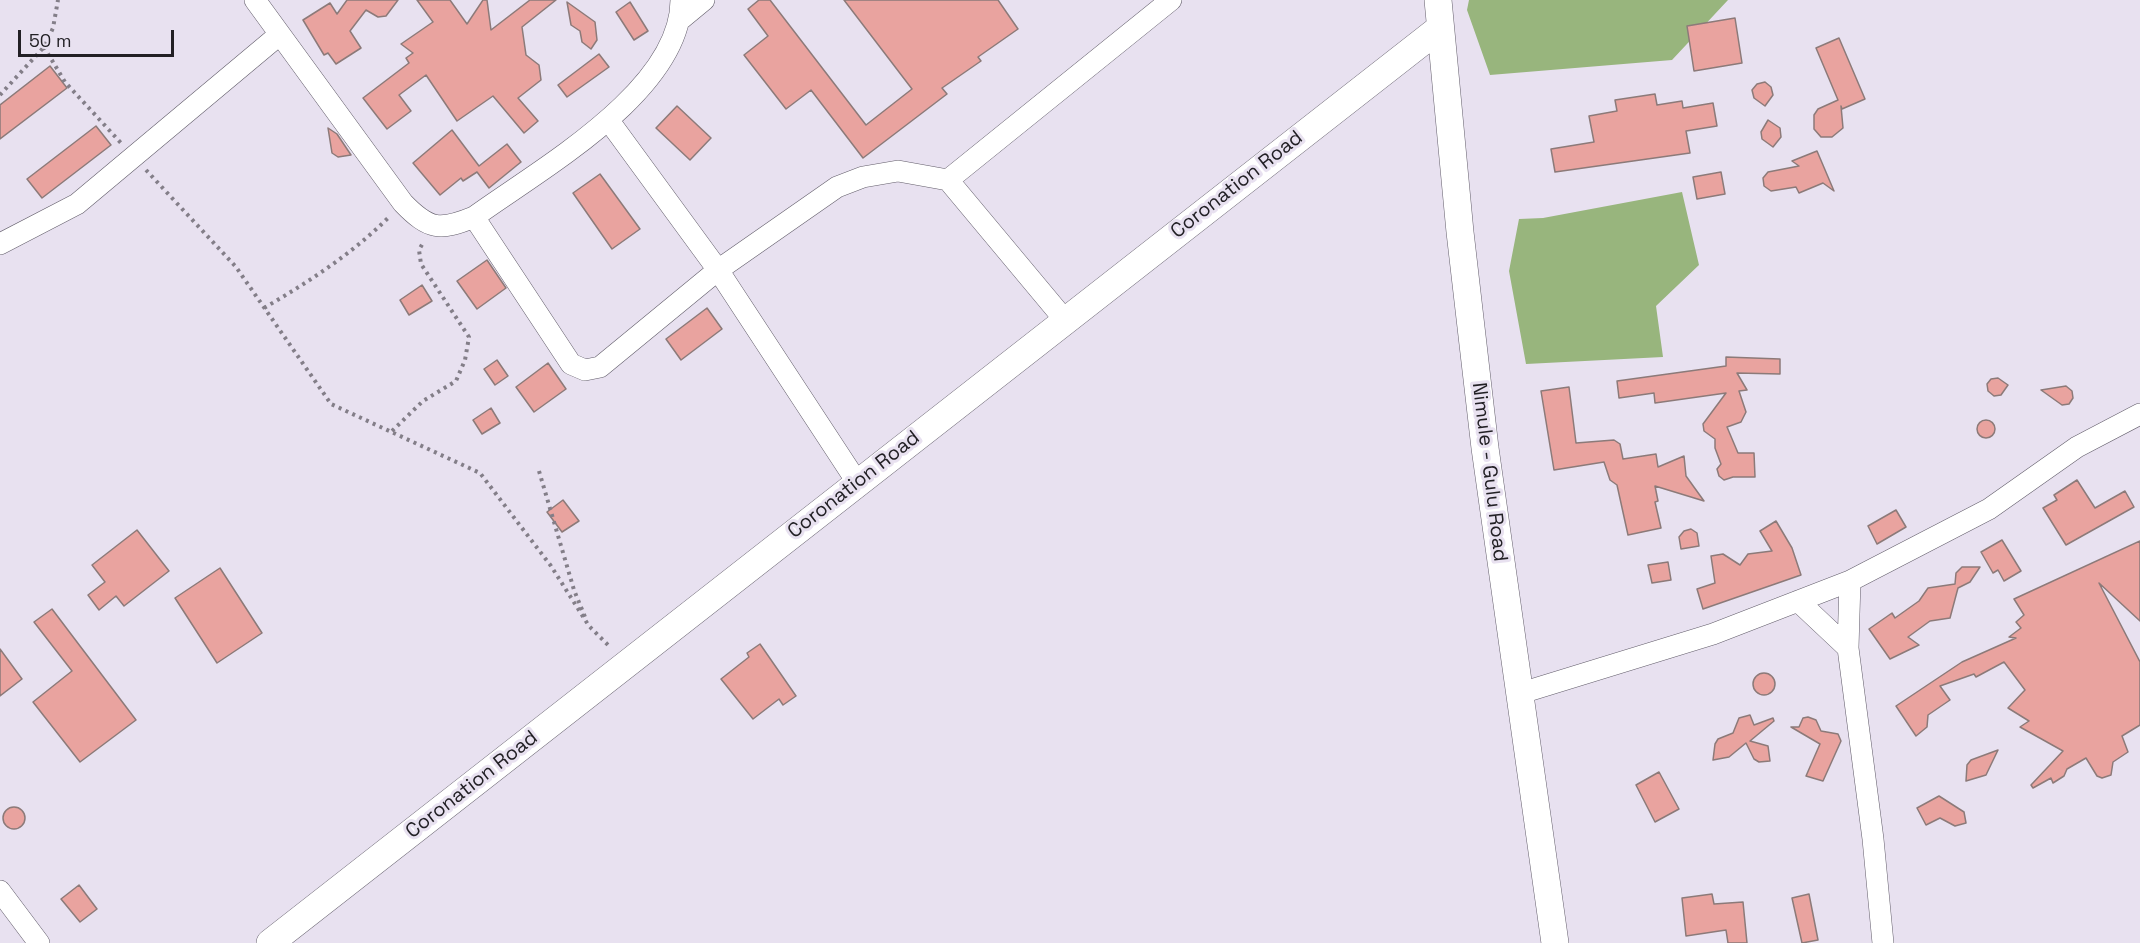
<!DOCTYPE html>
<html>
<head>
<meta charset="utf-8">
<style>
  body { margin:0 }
  #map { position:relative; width:2140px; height:943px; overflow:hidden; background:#e8e1f0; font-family:"Space Grotesk",sans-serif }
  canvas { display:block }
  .scale { position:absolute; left:18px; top:30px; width:156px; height:27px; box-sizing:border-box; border:3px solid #222025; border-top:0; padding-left:8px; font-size:18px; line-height:21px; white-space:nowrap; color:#222025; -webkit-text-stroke:4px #e8e1f0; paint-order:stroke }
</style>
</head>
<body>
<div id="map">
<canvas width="2140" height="943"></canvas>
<div class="scale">50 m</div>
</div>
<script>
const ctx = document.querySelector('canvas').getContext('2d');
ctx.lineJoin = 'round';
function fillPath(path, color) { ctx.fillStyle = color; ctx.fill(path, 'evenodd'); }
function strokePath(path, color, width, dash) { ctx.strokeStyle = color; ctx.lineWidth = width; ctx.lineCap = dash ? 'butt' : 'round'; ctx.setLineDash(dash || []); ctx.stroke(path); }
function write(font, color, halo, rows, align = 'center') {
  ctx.font = font + ' "Space Grotesk",sans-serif'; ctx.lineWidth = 6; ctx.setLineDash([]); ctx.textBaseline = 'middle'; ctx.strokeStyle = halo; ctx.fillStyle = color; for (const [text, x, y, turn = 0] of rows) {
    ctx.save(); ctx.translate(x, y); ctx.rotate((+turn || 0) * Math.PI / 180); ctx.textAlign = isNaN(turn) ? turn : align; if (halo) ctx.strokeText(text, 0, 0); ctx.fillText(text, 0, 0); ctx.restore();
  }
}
fillPath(new Path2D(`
  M 1469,0 L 1728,0 L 1672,60 L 1490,75 L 1467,10 Z
  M 1682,192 L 1699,265 L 1656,306 L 1663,357 L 1526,364 L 1509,271 L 1519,219 L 1543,218 Z`), '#98b57d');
const building = new Path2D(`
  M 347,0 L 398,0 L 386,16 L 378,17 L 366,10 L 350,31 L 361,48 L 336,64 L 328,53 L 324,55 L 303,20 L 330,3 L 337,14 Z
  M 417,0 L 450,0 L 467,24 L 483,0 L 487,0 L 491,30 L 530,0 L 556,0 L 522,27 L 526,55 L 539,65 L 541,80 L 518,98 L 538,121 L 524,133 L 493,96 L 457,121 L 426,75 L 399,95 L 411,111 L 387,129 L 363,98 L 409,63 L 406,58 L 413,53 L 401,44 L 433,22 Z
  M 759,0 L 770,0 L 866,125 L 912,89 L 844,0 L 998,0 L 1018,29 L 978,57 L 981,61 L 942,88 L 947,94 L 863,158 L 811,90 L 786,109 L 744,55 L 768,36 L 748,9 Z
  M 567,2 L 595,22 L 597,40 L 591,49 L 582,42 L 580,31 L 571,25 Z
  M 630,2 L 648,31 L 634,40 L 616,12 Z
  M 1735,18 L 1742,63 L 1694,71 L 1687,26 Z
  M 1839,38 L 1865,99 L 1842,109 L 1841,106 L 1843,128 L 1832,137 L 1821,137 L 1814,129 L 1814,115 L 1818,109 L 1838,100 L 1816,48 Z
  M 599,54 L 609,67 L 567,97 L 558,85 Z
  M 50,66 L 67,88 L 0,139 L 0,105 Z
  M 1765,82 L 1771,87 L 1773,95 L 1765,106 L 1754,98 L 1752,90 L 1757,84 Z
  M 1655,94 L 1657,105 L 1682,101 L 1683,108 L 1713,103 L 1717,126 L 1686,131 L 1690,153 L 1555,172 L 1551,149 L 1594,142 L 1589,116 L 1617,111 L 1615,100 Z
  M 677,106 L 711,138 L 690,160 L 656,128 Z
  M 1768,120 L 1780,128 L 1781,137 L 1773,147 L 1762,139 L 1761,132 Z
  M 96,126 L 111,145 L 42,198 L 27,179 Z
  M 328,128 L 337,134 L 351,155 L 338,157 L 332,153 Z
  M 452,130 L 479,166 L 507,144 L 521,162 L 489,188 L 477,172 L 463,181 L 461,178 L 440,195 L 413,163 Z
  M 1817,151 L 1834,191 L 1823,183 L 1799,193 L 1796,187 L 1771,191 L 1764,186 L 1763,178 L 1768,172 L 1799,166 L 1792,161 Z
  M 1721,172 L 1725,194 L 1697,199 L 1693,177 Z
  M 600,174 L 640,229 L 612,249 L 573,193 Z
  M 487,260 L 506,288 L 477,309 L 457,281 Z
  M 422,285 L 432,301 L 409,315 L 400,300 Z
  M 707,308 L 722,329 L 681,360 L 666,339 Z
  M 1726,357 L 1780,359 L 1780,374 L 1737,373 L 1747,390 L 1739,391 L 1746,412 L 1741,422 L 1727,427 L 1738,453 L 1754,453 L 1755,477 L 1733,477 L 1724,480 L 1719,476 L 1717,469 L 1721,464 L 1715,448 L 1715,439 L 1704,431 L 1703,424 L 1726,393 L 1655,403 L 1654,393 L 1619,398 L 1617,381 L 1726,366 Z
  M 497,360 L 508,376 L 495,385 L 484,369 Z
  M 548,363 L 566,389 L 534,412 L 516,387 Z
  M 1998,378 L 2008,385 L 2001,395 L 1994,396 L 1988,391 L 1987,384 L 1991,379 Z
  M 2066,386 L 2072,391 L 2073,398 L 2069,404 L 2062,405 L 2041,390 Z
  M 1569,387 L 1576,443 L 1614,440 L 1620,444 L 1623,459 L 1656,454 L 1658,467 L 1684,456 L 1686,476 L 1704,501 L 1655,486 L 1658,501 L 1655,502 L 1661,528 L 1628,535 L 1617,485 L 1610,480 L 1604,462 L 1554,470 L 1541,391 Z
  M 491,408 L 500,423 L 482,434 L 473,420 Z
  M1977 429a9 9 0 1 1 18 0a9 9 0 1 1-18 0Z
  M 2077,480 L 2095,508 L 2125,491 L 2134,507 L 2066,545 L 2043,508 L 2057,500 L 2054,495 Z
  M 563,500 L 579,521 L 562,532 L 547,512 Z
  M 1896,510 L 1906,527 L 1877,544 L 1868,526 Z
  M 1776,521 L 1792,548 L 1801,575 L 1703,609 L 1697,589 L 1715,583 L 1711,556 L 1723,554 L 1740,565 L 1748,554 L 1772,551 L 1760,531 Z
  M 1691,529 L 1697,533 L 1699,546 L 1681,549 L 1679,537 L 1684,531 Z
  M 137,530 L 169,571 L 124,606 L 116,596 L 99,610 L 88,595 L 105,582 L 92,565 Z
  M 2002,540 L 2021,571 L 2004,581 L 1998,570 L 1993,573 L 1981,552 Z
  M 2140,541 L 2140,621 L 2099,583 L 2140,662 L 2140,725 L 2122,736 L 2128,752 L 2113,762 L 2111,775 L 2102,778 L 2097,776 L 2086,758 L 2067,769 L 2064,776 L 2053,783 L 2051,778 L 2033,788 L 2031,785 L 2063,751 L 2020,727 L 2029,721 L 2008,708 L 2025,690 L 2004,662 L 1976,677 L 1974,674 L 1940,686 L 1950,700 L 1928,715 L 1927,727 L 1916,736 L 1896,706 L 1962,662 L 2016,638 L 2009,637 L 2021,628 L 2016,622 L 2024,615 L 2014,599 Z
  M 1668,562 L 1671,580 L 1652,583 L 1648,565 Z
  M 1962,567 L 1980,567 L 1970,582 L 1958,588 L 1950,618 L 1930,621 L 1908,637 L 1919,645 L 1890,659 L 1869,629 L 1892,613 L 1895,618 L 1919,601 L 1928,588 L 1955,584 L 1956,573 Z
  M 220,568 L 262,633 L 217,663 L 175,598 Z
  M 52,609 L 136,720 L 80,762 L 33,702 L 72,671 L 34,622 Z
  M 760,644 L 796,696 L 783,705 L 779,699 L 753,719 L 721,679 L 749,657 L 747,653 Z
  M 0,649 L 22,679 L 0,696 Z
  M1753 684a11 11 0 1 1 22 0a11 11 0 1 1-22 0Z
  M 1750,715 L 1754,725 L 1773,718 L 1774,721 L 1750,741 L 1768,746 L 1770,761 L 1759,762 L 1754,759 L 1746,743 L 1729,757 L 1713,760 L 1715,744 L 1718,739 L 1733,733 L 1739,718 Z
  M 1808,717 L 1816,720 L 1821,731 L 1838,734 L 1841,741 L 1823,781 L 1806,776 L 1820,744 L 1791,727 L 1799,727 L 1803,718 Z
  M 1998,750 L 1986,775 L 1966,781 L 1967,765 L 1971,760 Z
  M 1659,772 L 1679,809 L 1655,822 L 1636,785 Z
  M 1939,796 L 1964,812 L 1966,823 L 1955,826 L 1940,818 L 1926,825 L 1917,808 Z
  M3 818a11 11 0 1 1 22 0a11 11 0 1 1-22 0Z
  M 79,885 L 97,909 L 80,922 L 61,899 Z
  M 1712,894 L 1714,904 L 1743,902 L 1747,943 L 1728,943 L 1726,930 L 1686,936 L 1682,898 Z
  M 1809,894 L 1818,940 L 1802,943 L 1792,898 Z`);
fillPath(building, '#e9a39f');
strokePath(building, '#8c7a79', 1.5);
const minor = new Path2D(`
  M 255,0 L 403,203 C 429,230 440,231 474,217 C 540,169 681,91 681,0
  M 681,19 L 704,0
  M 609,121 L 718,270 L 857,482
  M 948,180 L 1171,0
  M 474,217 L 571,364 L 585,370 L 600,367 L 718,270 L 837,187 L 863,177 L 898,171 L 948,180 L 1064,319
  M 0,244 L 77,204 L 279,35
  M 1850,581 L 1848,648 L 1873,839 L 1883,943
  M 1798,601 L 1848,648
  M 1518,694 L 1713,634 L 1850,581 L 1989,509 L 2077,447 L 2140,414
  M 0,891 L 39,943`);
const major = new Path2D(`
  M 1438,0 L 1460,232 L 1485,448 L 1555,943
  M 270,943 L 1440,28`);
strokePath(minor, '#625d6a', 22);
strokePath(major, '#625d6a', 28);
strokePath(new Path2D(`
  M 44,47 L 65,82 L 121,143
  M 0,95 L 44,47 L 53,28 L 58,0
  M 146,170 L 236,267 L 331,404 L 480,473 L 551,566 L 589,626 L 611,648
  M 264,308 C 310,281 352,254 390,216
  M 392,431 L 423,401 L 456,381 L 465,360 L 469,337 L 421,264 L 419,250 L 424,241
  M 539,471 L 574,590 L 585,617`), '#837e88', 4, [3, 4.5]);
strokePath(minor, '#fff', 21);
strokePath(major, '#fff', 27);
write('20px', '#222025', '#e8e1f0', [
  ["Coronation Road",1237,185,-38],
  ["Nimule - Gulu Road",1489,472,83],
  ["Coronation Road",854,485,-38],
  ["Coronation Road",472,785,-38]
]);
</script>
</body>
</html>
